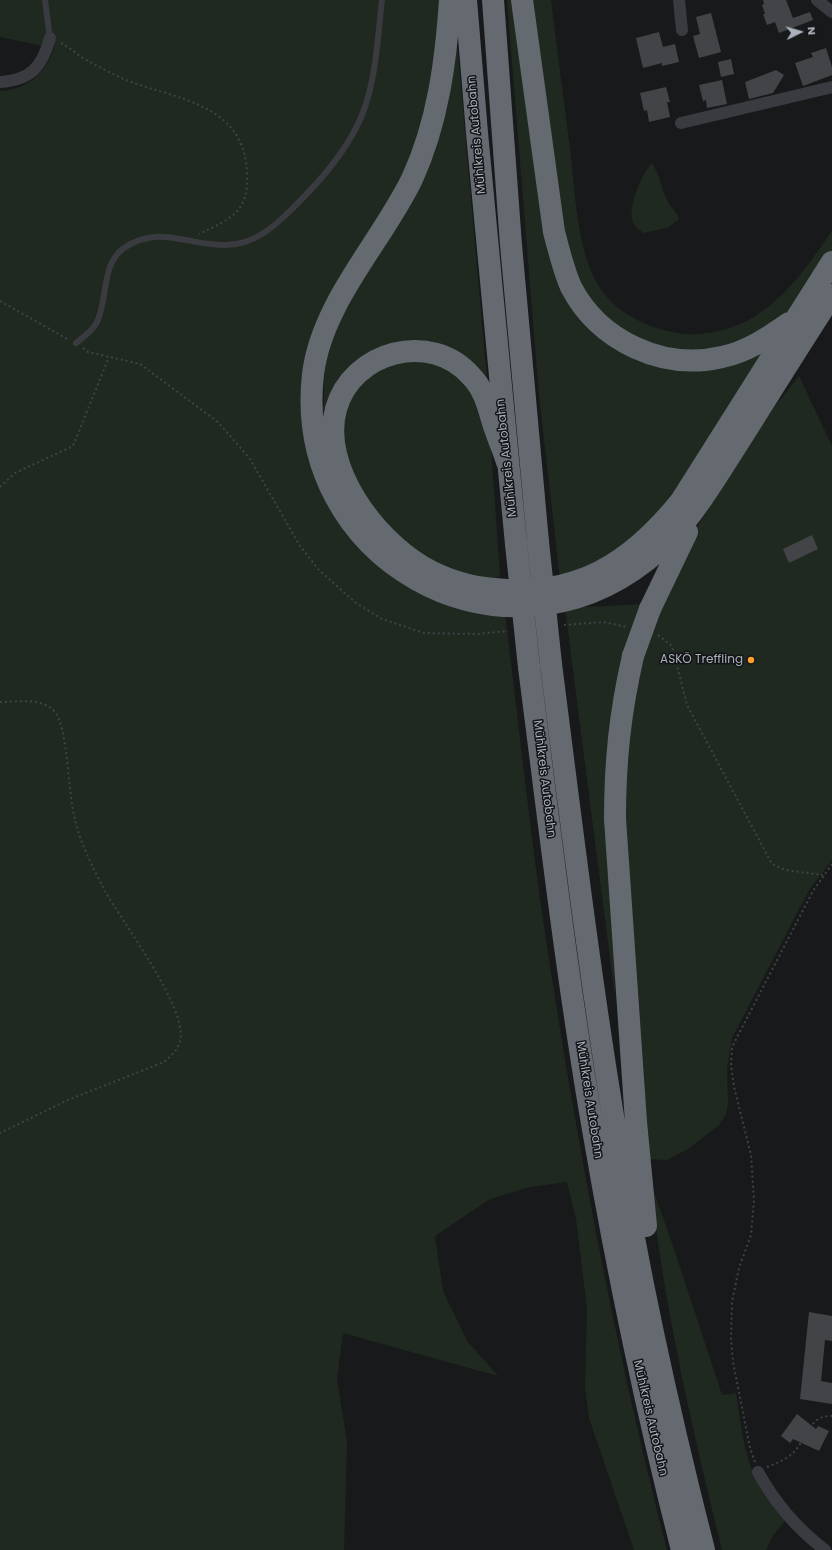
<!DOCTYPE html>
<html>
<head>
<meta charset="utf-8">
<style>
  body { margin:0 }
  #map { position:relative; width:832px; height:1550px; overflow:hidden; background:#18191b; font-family:Poppins,sans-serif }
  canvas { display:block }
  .north { position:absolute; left:780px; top:12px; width:40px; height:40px; -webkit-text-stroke:3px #131416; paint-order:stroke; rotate:85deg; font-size:11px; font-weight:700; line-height:16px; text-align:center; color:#aab1bb }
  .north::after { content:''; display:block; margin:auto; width:14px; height:18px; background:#aab1bb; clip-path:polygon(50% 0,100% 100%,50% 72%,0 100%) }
</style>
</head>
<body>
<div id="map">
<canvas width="832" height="1550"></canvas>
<div class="north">N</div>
</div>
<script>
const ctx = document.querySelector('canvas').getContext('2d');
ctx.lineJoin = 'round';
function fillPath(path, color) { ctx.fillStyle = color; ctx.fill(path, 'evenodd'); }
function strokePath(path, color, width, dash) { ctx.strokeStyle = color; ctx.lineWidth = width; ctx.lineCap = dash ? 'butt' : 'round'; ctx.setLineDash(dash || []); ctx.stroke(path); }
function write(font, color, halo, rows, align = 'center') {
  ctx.font = font + ' Poppins,sans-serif'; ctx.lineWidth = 3; ctx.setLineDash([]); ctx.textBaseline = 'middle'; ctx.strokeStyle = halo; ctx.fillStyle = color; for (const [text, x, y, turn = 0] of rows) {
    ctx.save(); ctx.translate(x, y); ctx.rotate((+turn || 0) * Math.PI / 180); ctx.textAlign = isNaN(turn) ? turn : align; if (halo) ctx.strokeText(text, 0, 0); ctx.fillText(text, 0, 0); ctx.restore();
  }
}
fillPath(new Path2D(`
  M 0,0 L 442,0 L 432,93 L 405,177 L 308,358 L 371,556 C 414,594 447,611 505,615 C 517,709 527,804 540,899 C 572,1118 612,1336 667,1550 L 634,1550 L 589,1418 L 585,1386 L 587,1308 L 576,1219 L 567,1182 L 530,1187 L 490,1199 L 435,1236 L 443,1291 L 467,1341 L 498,1376 L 343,1333 L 337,1379 L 347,1442 L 344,1550 L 0,1550 L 0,91 C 28,90 49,71 55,44 L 43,46 L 0,37 Z
  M 507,0 L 516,0 L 574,302 L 670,363 L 782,333 L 708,451 L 630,547 L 560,579 L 539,396 Z
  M 529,0 L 551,0 C 557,50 564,100 570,150 C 575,190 577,254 600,288 C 619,316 652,330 685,334 C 693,335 700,334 708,333 C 768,325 800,277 832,231 L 832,253 L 786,317 L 754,339 L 693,354 L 632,340 L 588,300 L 566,253 Z
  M 457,42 L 488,391 L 449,353 L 354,368 L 330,462 L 433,585 L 325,458 L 323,349 L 379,246 Z
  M 652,163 C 660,176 662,191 669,204 C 672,209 678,213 679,219 L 669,227 L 644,233 C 639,230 634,226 632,219 C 629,204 642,173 652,163 Z
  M 422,355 L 468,378 L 491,447 L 500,576 L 484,583 L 419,559 L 352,485 L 340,413 L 366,371 Z
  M 799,376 L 832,446 L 832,860 L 809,890 L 732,1038 L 727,1068 L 728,1103 L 726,1114 L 719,1125 L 688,1149 L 667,1160 L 648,1159 L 623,853 L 623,756 L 645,643 L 694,532 L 745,450 L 776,405 Z
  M 642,604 L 610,759 L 615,997 L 565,608 Z
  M 650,1181 L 674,1249 L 722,1395 L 736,1393 C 741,1422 743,1457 759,1483 C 767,1496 777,1508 786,1520 L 773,1535 L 766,1550 L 722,1550 C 692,1428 664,1306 650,1181 Z`), '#202920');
fillPath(new Path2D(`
  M 763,0 L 786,0 L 793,18 L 810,12 L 813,20 L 779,33 L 775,22 L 767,25 L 763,14 L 765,14 L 762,5 L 764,4 Z
  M 711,13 L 721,52 L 699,58 L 693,36 L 700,34 L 696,17 Z
  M 659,32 L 663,47 L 675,44 L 679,62 L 662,66 L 662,63 L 643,68 L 636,38 Z
  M 826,48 L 832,67 L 832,75 L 803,86 L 795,63 L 813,57 L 811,53 Z
  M 731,59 L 734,74 L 721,77 L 718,62 Z
  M 776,70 L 784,75 L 773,93 L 749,99 L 745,82 Z
  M 722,80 L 727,104 L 707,108 L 706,100 L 703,101 L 699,85 Z
  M 666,87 L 670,102 L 667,102 L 670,117 L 649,122 L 647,110 L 644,111 L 640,93 Z
  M 812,535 L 818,549 L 789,563 L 783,549 Z
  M 809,1312 L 832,1316 L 832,1341 L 825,1340 L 821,1381 L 832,1383 L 832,1404 L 800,1399 Z
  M 797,1414 L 816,1429 L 818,1426 L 829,1431 L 819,1451 L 793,1439 L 790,1443 L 781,1436 Z`), '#424448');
strokePath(new Path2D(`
  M 61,43 C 69,47 75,53 83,58 C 97,66 112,74 126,80 C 177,100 245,103 247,174 C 249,213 230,219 199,234
  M 0,301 L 69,340
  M 83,348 L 88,352 L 140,364 L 218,422 L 250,459 L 300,546 L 319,570 L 356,603 L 382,619 L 424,633 L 478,634 L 508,631
  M 0,487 L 15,473 L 73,446 L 109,357
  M 564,625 L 604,622 L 627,627
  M 658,635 L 672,646 L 687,705 L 772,864 L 785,870 L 823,875
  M 0,702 C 16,702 43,697 55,712 C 68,729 68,791 74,815 C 79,841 93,868 105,891 C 121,920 189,1010 180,1041 C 178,1050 171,1056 164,1062 L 68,1100 L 0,1133
  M 755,1462 L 750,1448 L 733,1362 L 731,1338 L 732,1302 L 739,1268 L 751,1235 L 754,1200 L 751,1155 L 734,1087 L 731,1065 L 732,1047 L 813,891 L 832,864
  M 767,1467 C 777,1463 787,1459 794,1452 C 808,1437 809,1415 832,1416`), '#3f4247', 2, [2, 3]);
strokePath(new Path2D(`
  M 45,0 L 50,38
  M 76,343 C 83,337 93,331 97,322 C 108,299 101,264 124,248 C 160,224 188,246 226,245 C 254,245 275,226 293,208 C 317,184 339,160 355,130 C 376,92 377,42 382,0`), '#393b40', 6);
strokePath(new Path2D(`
  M 679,0 L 682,30
  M 817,0 L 832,12
  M 0,82 C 31,80 42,67 50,38
  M 681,123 L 832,87
  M 758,1472 C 775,1503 796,1528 825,1550`), '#393b40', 12);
strokePath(new Path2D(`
  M 450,0 C 446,60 438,123 412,179 C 381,243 322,302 313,374 C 292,559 500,676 647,560 C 687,529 713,482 740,440 C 771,391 801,343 832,295
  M 466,0 L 477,133 L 516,544
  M 493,0 L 511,245 L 538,542
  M 522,0 L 554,232 C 559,250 563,269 571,287 C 599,341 663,371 722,357 C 747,352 769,337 789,323
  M 507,462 C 503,449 497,436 493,423 C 488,406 484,389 471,376 C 431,330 352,351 336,409 C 320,467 375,539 423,567 C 444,579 469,587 494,589 C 577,598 631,563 681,501 L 832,262
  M 650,609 L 687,532
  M 633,656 C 620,713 615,761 615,819 L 636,1122 L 646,1226
  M 551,664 C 571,821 590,978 616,1134 C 638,1274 669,1413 704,1550
  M 529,667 C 549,823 567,980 594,1135 C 618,1275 647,1413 682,1550`), '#656a71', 22);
strokePath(new Path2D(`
  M 538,542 L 551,664
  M 516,544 L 529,667
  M 633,656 L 650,609`), '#656a71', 22);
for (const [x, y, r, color] of [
  [751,660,4,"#fb9f30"]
]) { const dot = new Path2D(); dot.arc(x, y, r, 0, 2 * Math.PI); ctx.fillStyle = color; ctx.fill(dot); strokePath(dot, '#131416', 1.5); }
write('12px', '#aab1bb', '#131416', [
  ["Mühlkreis Autobahn",477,135,-95],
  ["Mühlkreis Autobahn",507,458,-96],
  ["Mühlkreis Autobahn",544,779,83],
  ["Mühlkreis Autobahn",589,1100,81],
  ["Mühlkreis Autobahn",650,1418,77]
]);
write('12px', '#aab1bb', '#131416', [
  ["ASKÖ Treffling",743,660]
], 'right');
</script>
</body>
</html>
